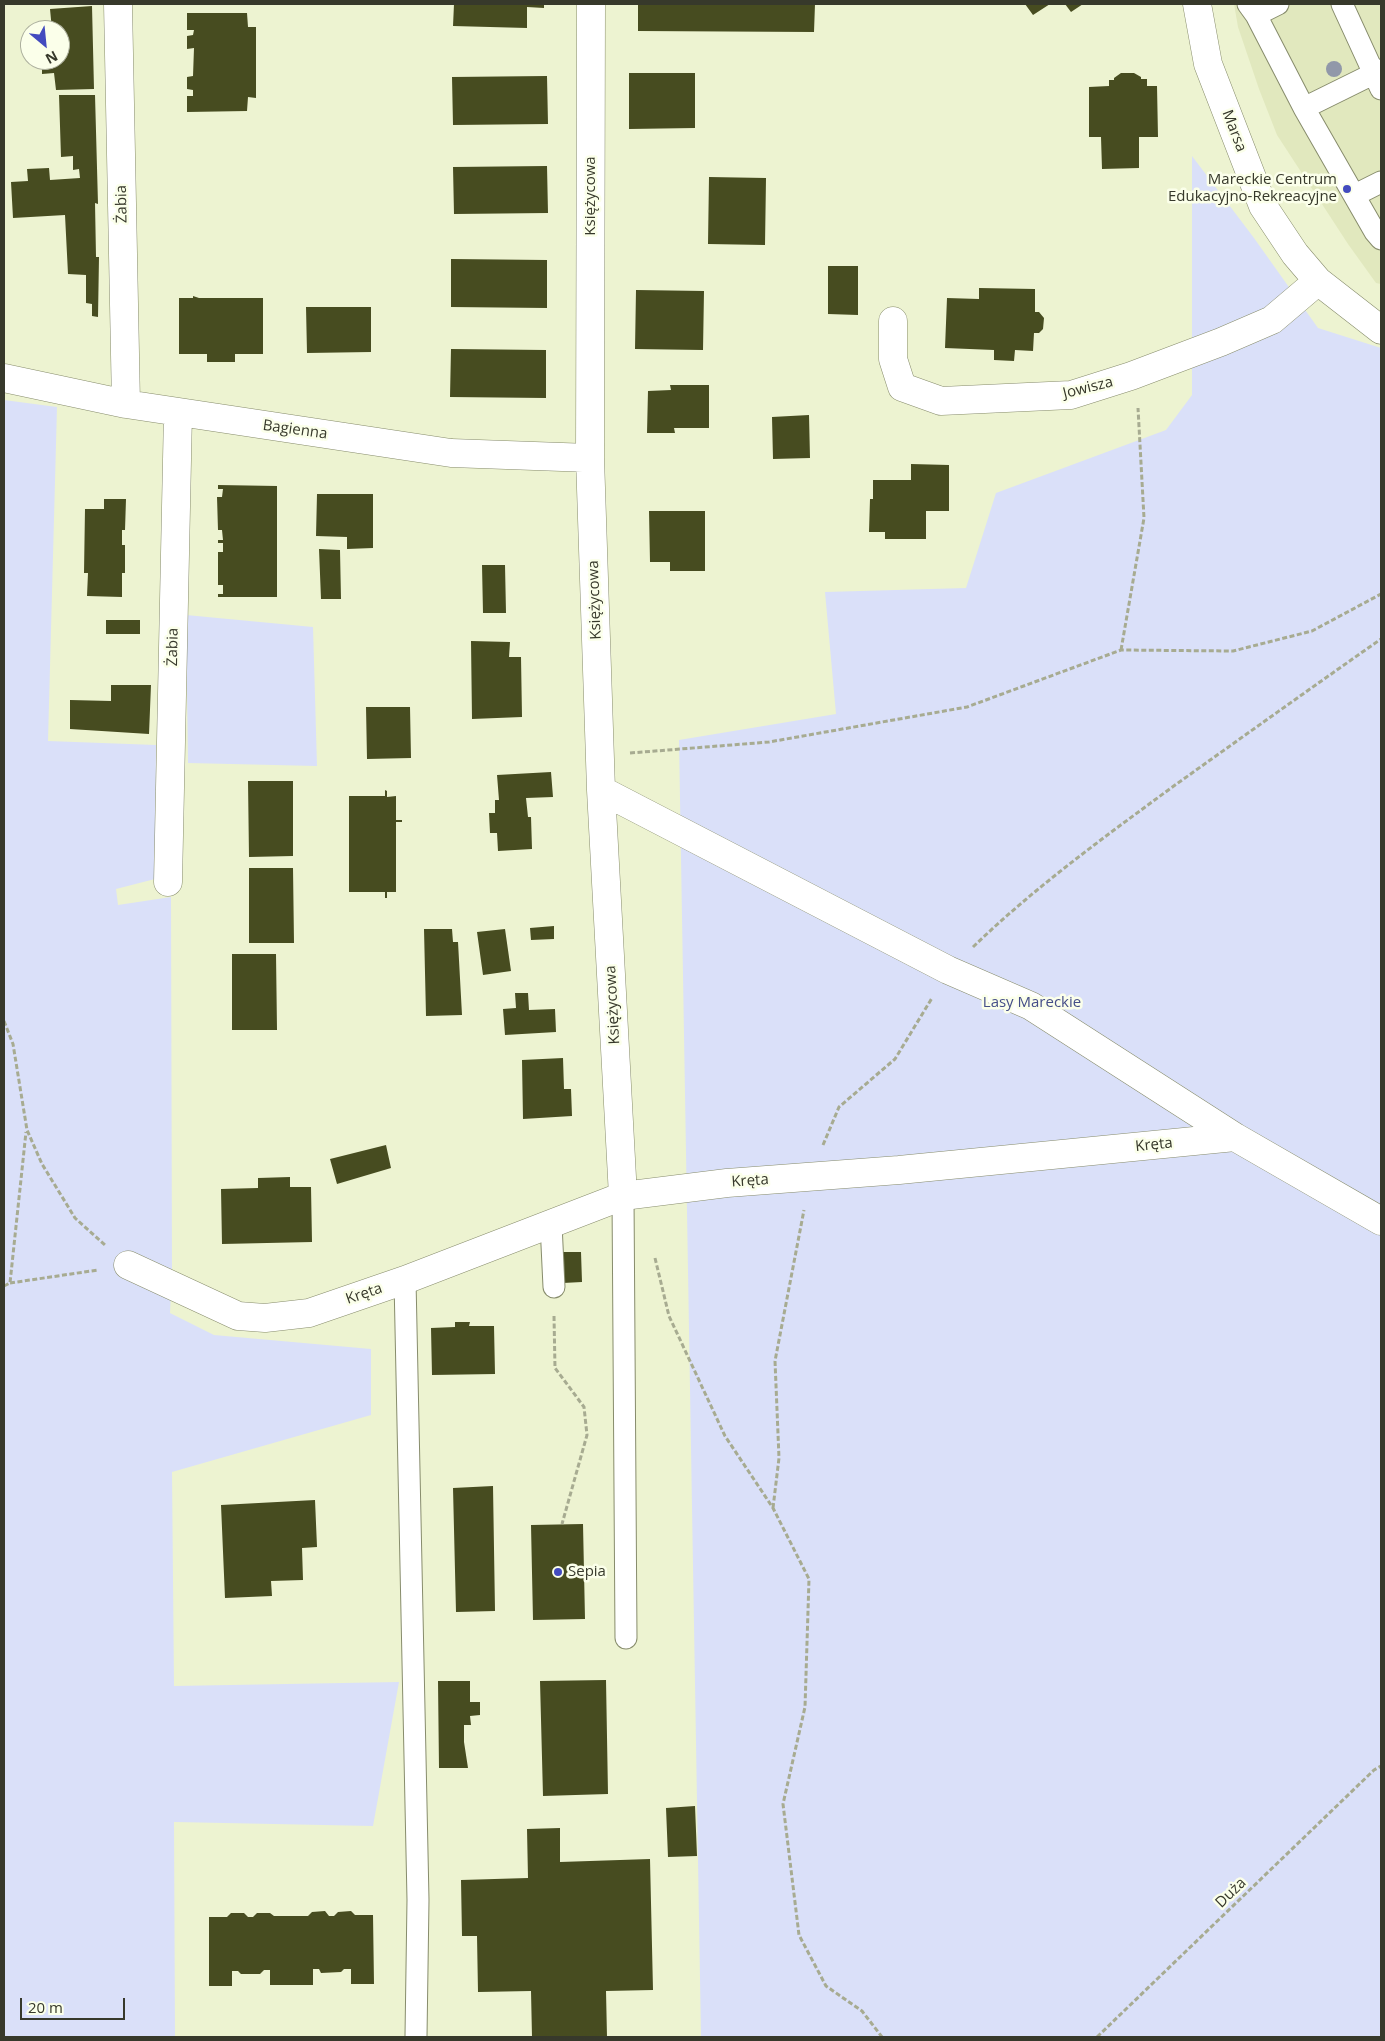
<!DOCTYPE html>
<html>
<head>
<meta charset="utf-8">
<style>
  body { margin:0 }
  #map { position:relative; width:1385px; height:2041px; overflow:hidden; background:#edf3d1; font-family:"Open Sans",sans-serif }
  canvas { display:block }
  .frame { position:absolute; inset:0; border:5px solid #37392b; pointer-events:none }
  .north { position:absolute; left:20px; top:20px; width:50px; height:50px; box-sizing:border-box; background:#fbffea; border:1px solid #adb09e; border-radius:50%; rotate:152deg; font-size:14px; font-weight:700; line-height:20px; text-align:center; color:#37392b }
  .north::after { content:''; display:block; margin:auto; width:18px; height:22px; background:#434bbf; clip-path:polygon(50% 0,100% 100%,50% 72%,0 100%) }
  .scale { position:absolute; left:20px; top:1998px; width:105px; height:22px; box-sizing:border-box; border:2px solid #37392b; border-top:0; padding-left:6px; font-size:15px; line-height:18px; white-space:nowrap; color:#37392b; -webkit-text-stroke:4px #fbffea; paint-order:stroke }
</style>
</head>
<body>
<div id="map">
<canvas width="1385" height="2041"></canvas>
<div class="frame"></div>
<div class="north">N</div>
<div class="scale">20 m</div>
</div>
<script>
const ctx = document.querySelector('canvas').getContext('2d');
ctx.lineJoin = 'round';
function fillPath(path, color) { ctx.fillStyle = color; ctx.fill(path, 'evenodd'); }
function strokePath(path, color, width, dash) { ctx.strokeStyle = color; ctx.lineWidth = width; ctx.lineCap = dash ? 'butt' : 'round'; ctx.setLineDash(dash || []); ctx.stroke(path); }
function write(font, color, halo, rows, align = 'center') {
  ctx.font = font + ' "Open Sans",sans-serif'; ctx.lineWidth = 5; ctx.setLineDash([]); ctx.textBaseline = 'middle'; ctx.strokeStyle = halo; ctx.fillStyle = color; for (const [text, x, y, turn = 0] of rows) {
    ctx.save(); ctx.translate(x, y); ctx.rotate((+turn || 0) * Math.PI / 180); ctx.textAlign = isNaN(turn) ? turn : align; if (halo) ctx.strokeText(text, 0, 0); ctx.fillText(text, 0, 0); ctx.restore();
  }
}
fillPath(new Path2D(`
  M 1234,4 L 1381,4 L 1381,284 L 1376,283 L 1348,244 L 1277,135 L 1259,89 L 1238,27 Z`), '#e1e8be');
fillPath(new Path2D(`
  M 1192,156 L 1254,238 L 1318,328 L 1381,348 L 1381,2037 L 701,2037 L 679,740 L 836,714 L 825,592 L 966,588 L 996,493 L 1166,430 L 1192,395 Z
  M 4,400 L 57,407 L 48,741 L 156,745 L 155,879 L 116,889 L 118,905 L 171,897 L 172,1273 L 170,1313 L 214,1335 L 371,1349 L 371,1415 L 172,1472 L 174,1686 L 399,1682 L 373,1826 L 174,1822 L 175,2037 L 4,2037 Z
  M 186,615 L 313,627 L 317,766 L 188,763 Z`), '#dae0f9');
fillPath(new Path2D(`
  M 454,4 L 544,4 L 544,8 L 527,7 L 527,28 L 453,26 Z
  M 638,4 L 815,4 L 814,32 L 638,31 Z
  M 1025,4 L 1050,4 L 1033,15 Z
  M 1065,4 L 1083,4 L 1071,12 Z
  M 92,6 L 94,89 L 56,90 L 54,73 L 42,74 L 42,60 L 60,60 L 60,30 L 52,30 L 50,9 Z
  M 187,13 L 247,13 L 248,27 L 256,27 L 256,98 L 248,97 L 247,111 L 187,112 L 187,96 L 193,96 L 193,90 L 187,89 L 187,77 L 193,76 L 194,48 L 187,49 L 187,36 L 193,35 L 194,30 L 187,30 Z
  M 629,73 L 695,73 L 695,128 L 629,129 Z
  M 1121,73 L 1134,73 L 1141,77 L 1141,79 L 1147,79 L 1147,86 L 1157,86 L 1158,137 L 1139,137 L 1139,168 L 1102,169 L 1101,137 L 1089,137 L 1089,87 L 1109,86 L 1109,80 L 1114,80 L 1114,78 Z
  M 547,76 L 548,124 L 453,125 L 452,77 Z
  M 59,95 L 95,95 L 98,204 L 95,203 L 96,257 L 99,257 L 98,317 L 92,316 L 92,304 L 86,303 L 86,275 L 68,274 L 65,215 L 13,218 L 11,182 L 28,181 L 27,169 L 49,168 L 50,180 L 80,178 L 79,169 L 73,170 L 73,156 L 61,157 Z
  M 547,166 L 548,213 L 454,214 L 453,167 Z
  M 709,177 L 766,178 L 765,245 L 708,244 Z
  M 451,259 L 547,260 L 547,308 L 451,307 Z
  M 828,266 L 858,266 L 858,315 L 828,314 Z
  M 979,288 L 1035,289 L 1035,312 L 1039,312 L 1044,318 L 1043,329 L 1039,333 L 1034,333 L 1033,351 L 1015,350 L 1014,361 L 994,360 L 994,350 L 945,348 L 947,298 L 979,299 Z
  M 636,290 L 704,291 L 703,350 L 635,349 Z
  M 193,296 L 199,298 L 263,298 L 263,354 L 235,354 L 235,362 L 207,362 L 207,354 L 179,354 L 179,298 L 193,298 Z
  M 306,307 L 371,307 L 371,352 L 307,353 Z
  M 451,349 L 546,350 L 546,398 L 450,397 Z
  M 670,385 L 709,385 L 709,428 L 674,428 L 675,433 L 647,433 L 648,391 L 671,390 Z
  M 809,415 L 810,458 L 773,459 L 772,417 Z
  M 911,464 L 949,465 L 949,511 L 926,511 L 926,539 L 885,539 L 885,532 L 869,532 L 870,499 L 873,499 L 873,480 L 911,480 Z
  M 218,485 L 277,486 L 277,597 L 218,597 L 218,594 L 223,594 L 223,585 L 218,585 L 218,552 L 223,552 L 223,543 L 218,543 L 218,540 L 223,540 L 222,530 L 218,530 L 217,497 L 222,497 L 223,489 L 218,489 Z
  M 317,494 L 373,494 L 373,548 L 347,549 L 347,537 L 316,536 Z
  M 104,499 L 126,499 L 125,530 L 122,530 L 122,545 L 125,545 L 125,573 L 122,573 L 122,597 L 87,596 L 88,573 L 84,573 L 85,509 L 104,509 Z
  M 649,511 L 705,511 L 705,571 L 670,571 L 670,562 L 650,562 Z
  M 319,549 L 340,550 L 341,599 L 321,599 Z
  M 482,565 L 505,565 L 506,613 L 483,613 Z
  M 106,620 L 140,620 L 140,634 L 106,634 Z
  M 471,641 L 510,642 L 509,657 L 521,657 L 522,717 L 472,719 Z
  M 111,685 L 151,685 L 149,734 L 70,729 L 70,700 L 111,701 Z
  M 366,707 L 410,707 L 411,758 L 367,759 Z
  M 551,772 L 553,797 L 526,798 L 528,817 L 531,817 L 532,849 L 498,851 L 497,833 L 490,833 L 489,813 L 495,813 L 495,800 L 499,800 L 497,775 Z
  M 248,781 L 293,781 L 293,856 L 249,857 Z
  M 385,790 L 387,791 L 387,797 L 396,796 L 396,820 L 402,820 L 402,822 L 396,822 L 396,892 L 387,892 L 387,898 L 385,898 L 385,892 L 349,892 L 349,796 L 385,796 Z
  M 249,868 L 293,868 L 294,943 L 249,943 Z
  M 554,926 L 554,939 L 531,940 L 530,928 Z
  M 424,929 L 452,929 L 453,942 L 458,942 L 462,1015 L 426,1016 Z
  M 505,929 L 511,971 L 483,975 L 477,932 Z
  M 232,954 L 276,954 L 277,1030 L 232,1030 Z
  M 515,993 L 528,993 L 529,1010 L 555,1009 L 556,1032 L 505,1035 L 503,1009 L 516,1008 Z
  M 563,1058 L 564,1089 L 571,1089 L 572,1116 L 523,1119 L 522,1060 Z
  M 386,1145 L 391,1168 L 337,1184 L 330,1159 Z
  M 290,1177 L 290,1187 L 311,1187 L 312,1242 L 222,1244 L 221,1189 L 258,1188 L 258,1178 Z
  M 562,1252 L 581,1252 L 582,1282 L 563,1283 Z
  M 455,1322 L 470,1322 L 469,1326 L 494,1326 L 495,1374 L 432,1375 L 431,1328 L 455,1327 Z
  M 493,1486 L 495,1611 L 456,1612 L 453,1488 Z
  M 315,1500 L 317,1547 L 302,1548 L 303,1580 L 271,1581 L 272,1596 L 225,1598 L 221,1505 Z
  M 583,1524 L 585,1619 L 533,1620 L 531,1525 Z
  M 606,1680 L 608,1794 L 543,1796 L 540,1681 Z
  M 438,1681 L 470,1681 L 470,1702 L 480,1702 L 480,1715 L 470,1716 L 471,1725 L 464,1725 L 464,1742 L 468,1768 L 439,1768 Z
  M 695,1806 L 697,1856 L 668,1857 L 666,1808 Z
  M 560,1828 L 560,1862 L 650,1859 L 653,1990 L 606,1991 L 607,2037 L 532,2037 L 531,1991 L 478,1992 L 477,1936 L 462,1936 L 461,1880 L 528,1878 L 527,1829 Z
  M 325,1911 L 329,1916 L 334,1916 L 338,1912 L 351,1911 L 355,1915 L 373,1915 L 374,1984 L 351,1984 L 351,1969 L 344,1969 L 341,1972 L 321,1973 L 319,1969 L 313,1969 L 313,1985 L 270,1985 L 270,1970 L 264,1970 L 260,1974 L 241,1974 L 238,1971 L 232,1971 L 232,1986 L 209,1986 L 209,1917 L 227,1917 L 231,1913 L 244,1913 L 248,1917 L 253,1917 L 257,1913 L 270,1913 L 274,1916 L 308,1916 L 312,1912 Z`), '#474c20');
const service = new Path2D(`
  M 1248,4 L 1256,15 L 1304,108 L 1375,232 L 1381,239
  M 1342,4 L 1381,89
  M 1256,15 L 1278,4
  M 1304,108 L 1381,70
  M 1355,195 L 1381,182
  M 623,1196 L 626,1638
  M 551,1224 L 554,1287
  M 405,1280 L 418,1900 L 416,2036`);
const minor = new Path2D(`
  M 118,4 L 126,404
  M 591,4 L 590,458 L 601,790 L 623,1196
  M 1197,4 L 1208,64 L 1263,206 L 1295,254 L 1318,281 L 1381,330
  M 893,321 L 893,359 L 902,387 L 941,401 L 1071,395 L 1131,376 L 1221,342 L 1272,320 L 1318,281
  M 4,378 L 126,404 L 451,453 L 590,458
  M 601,790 L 948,970 L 1031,1006 L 1235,1137
  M 168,882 L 178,413
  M 128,1265 L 238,1316 L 265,1318 L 309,1313 L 405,1280 L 623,1196 L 727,1183 L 899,1170 L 1235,1137 L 1381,1221`);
strokePath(service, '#878c6c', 23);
strokePath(minor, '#878c6c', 29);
strokePath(new Path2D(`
  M 1121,650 L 1144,518 L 1138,408
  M 630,753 L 769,742 L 967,707 L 1121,650 L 1233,651 L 1312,631 L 1381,594
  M 973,947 C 1034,888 1103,838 1171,788 C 1241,738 1311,688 1381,639
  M 4,1021 L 13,1044 L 27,1130 L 42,1164 L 75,1218 L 105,1245
  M 823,1145 L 839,1107 L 895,1059 L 932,998
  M 655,1258 L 669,1316 L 725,1436 L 773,1508 L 809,1579 L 805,1707 L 783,1804 L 799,1935 L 826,1986 L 862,2011 L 882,2037
  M 10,1283 L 98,1270
  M 4,1286 L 10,1283 L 26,1132
  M 554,1316 L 555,1368 L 584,1407 L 587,1435 L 562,1524
  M 773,1508 L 779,1458 L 775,1361 L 804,1210
  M 1097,2037 L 1374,1770 L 1381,1766`), '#a7ab91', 3, [5, 2.5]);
strokePath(service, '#fff', 21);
strokePath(minor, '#fff', 28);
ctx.fillStyle = '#9198a9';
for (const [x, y] of [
  [1334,69]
]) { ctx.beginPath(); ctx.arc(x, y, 8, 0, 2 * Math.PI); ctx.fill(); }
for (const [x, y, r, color] of [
  [1347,189,5,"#434bbf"],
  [558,1572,5,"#434bbf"]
]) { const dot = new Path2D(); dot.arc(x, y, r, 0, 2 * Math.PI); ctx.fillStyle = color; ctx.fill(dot); strokePath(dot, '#fbffea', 2); }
write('15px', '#37392b', '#fbffea', [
  ["Marsa",1234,131,69],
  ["Księżycowa",591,196,-90],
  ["Żabia",122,204,-91],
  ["Jowisza",1088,388,-14],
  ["Bagienna",295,430,8],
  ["Księżycowa",595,600,-92],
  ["Żabia",173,647,-89],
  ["Księżycowa",613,1005,-93],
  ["Kręta",1154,1145,-6],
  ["Kręta",750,1181,-4],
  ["Kręta",364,1294,-19],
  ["Duża",1231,1893,-44]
]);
write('15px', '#37392b', '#fbffea', [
  ["Mareckie Centrum",1337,180],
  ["Edukacyjno-Rekreacyjne",1337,197],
  ["Sepia",568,1572,"left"]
], 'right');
write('15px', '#454e88', '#fbffea', [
  ["Lasy Mareckie",1032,1003]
]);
</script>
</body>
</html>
